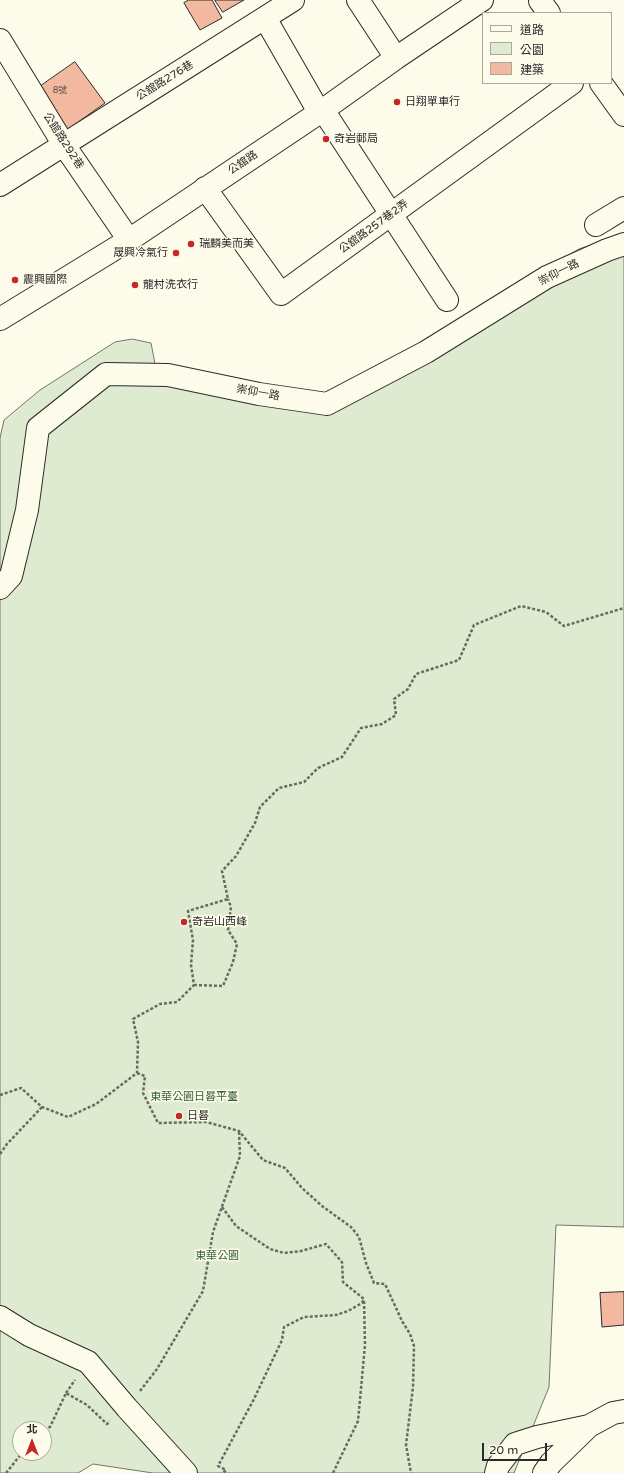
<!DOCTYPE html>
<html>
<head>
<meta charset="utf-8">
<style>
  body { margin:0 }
  #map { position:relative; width:624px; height:1473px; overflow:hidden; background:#fdfbea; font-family:"Varela Round","Noto Sans TC",sans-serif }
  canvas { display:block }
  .legend { position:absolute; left:482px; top:12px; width:130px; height:72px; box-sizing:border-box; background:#fdfbea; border:1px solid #a9a89e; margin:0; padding:5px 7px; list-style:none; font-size:12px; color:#2b2b2b }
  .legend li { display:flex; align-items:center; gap:8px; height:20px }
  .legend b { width:20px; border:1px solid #a9a89e }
  .north { position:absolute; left:12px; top:1421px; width:40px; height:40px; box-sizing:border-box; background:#fdfbea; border:1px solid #a9a89e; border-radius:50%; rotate:0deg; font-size:11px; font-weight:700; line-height:16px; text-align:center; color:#2b2b2b }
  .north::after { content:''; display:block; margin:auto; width:14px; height:18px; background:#c62828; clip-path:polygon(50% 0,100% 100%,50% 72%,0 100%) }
  .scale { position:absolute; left:482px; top:1443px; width:65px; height:18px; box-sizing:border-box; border:2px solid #2b2b2b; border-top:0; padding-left:5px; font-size:12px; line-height:14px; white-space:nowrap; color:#2b2b2b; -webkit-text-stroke:3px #fdfbea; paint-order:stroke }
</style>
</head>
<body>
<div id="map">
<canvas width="624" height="1473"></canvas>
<ul class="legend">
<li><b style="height:5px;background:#fdfbea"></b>道路</li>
<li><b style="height:11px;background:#deebd1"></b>公園</li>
<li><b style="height:11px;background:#f2b8a0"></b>建築</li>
</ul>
<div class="north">北</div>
<div class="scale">20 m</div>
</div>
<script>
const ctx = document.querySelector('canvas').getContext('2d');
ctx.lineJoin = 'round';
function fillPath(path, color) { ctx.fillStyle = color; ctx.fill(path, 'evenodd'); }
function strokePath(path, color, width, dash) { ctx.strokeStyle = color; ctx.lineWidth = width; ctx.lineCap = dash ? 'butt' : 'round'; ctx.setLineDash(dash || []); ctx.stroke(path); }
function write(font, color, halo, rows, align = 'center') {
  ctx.font = font + ' "Varela Round","Noto Sans TC",sans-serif'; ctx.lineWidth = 3; ctx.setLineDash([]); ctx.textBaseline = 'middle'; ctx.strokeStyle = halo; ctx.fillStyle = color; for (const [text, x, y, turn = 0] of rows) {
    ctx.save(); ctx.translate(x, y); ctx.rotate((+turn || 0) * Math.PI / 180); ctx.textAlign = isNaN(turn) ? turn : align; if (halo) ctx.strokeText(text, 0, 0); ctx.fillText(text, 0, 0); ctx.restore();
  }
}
const green = new Path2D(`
  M 624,235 L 624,1227 L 556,1225 L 549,1387 L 514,1473 L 153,1473 L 93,1464 L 78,1473 L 0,1473 L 0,438 L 4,420 L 40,390 L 115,342 L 132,339 L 151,343 L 156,369 L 318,399 L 489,313 L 505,292 L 579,249 ZM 20,1429 L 44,1429 L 44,1453 L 20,1453 Z`);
fillPath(green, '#deebd1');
strokePath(green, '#74746e', 1);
const building = new Path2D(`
  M 189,0 L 212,0 L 222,18 L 200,30 L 184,3 Z
  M 215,0 L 244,0 L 223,12 Z
  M 75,62 L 105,103 L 67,130 L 38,88 Z
  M 624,1292 L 624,1325 L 602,1327 L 600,1293 Z`);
fillPath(building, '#f2b8a0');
strokePath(building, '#2b2b2b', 1);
const minor = new Path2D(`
  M 358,0 L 396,58
  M 540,1 L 549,13
  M 265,18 L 319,112
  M 0,40 L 64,145 L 129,240
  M 601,83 L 624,115
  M 323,110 L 447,300
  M 0,185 L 293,0
  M 205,188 L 281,294 L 572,83
  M 596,225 L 624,208
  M 0,319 L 129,240 L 323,110 L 396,58 L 482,0
  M 0,588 L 11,576 L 27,510 L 38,428 L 106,374 L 168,375 L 259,394 L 327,404 L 426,352 L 547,277 L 607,250 L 624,244
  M 0,1317 L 29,1335 L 88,1362 L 127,1408 L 186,1473
  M 496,1473 L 498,1466 L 515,1444 L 537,1437 L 589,1426
  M 544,1473 L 551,1463 L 589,1426 L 613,1413 L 624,1411`);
strokePath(minor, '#2b2b2b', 24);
strokePath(new Path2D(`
  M 194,985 L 223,986 L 233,962 L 237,944 L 228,930 L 231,907 L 228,899
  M 137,1073 L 145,1076 L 143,1093 L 158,1123 L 206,1122 L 239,1131 L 263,1160 L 285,1168 L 302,1188 L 322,1206 L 351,1227 L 359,1237 L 366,1263 L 374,1283 L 385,1284 L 402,1321 L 410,1334 L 414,1346 L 413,1387 L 406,1445 L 411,1473
  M 0,1095 L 21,1088 L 42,1107 L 68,1117 L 96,1104 L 137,1073 L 138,1042 L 133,1019 L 160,1004 L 177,1002 L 194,985 L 191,965 L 193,940 L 188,911 L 228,899 L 222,871 L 236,856 L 255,823 L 260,807 L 279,788 L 304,782 L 318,768 L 342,757 L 361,728 L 382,724 L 396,715 L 394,699 L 408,689 L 416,674 L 459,660 L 474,625 L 521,606 L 546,612 L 564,626 L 624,608
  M 0,1154 L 7,1144 L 42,1107
  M 222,1207 L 236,1226 L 270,1249 L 284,1253 L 301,1251 L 326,1244 L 342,1262 L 343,1282 L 364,1299 L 362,1303 L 348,1311 L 336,1315 L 304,1317 L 284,1327 L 282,1340 L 254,1399 L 218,1466 L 226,1470 L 223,1473
  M 140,1391 L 157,1369 L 203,1291 L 213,1232 L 240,1156 L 239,1131
  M 66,1393 L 75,1380
  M 44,1430 L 50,1427 L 66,1393 L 87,1405 L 107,1424 L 110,1421
  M 6,1473 L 22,1453
  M 333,1473 L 358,1421 L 365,1345 L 364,1300`), '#6a6964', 2.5, [3, 2]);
strokePath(minor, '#fdfbea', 22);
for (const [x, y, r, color] of [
  [397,102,4,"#c62828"],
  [326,139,4,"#c62828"],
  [191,244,4,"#c62828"],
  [176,253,4,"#c62828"],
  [15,280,4,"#c62828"],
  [135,285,4,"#c62828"],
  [184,922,4,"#c62828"],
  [179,1116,4,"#c62828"]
]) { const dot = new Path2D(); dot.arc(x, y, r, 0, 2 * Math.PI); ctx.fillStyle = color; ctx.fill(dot); strokePath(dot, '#fdfbea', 1.5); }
write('9px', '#5d4e48', null, [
  ["8號",60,91]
]);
write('11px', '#2b2b2b', '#fdfbea', [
  ["公舘路276巷",165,81,-32],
  ["公館路292巷",63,141,57],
  ["公舘路",243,163,-34],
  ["公舘路257巷2弄",374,227,-36],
  ["崇仰一路",559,273,-27],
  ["崇仰一路",258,393,10]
]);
write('11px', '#2b2b2b', '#fdfbea', [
  ["日翔單車行",405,102],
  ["奇岩郵局",334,139],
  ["瑞麟美而美",199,244],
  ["晟興冷氣行",168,253,"right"],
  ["震興國際",23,280],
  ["龍村洗衣行",143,285],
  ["奇岩山西峰",192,922],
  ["日晷",187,1116]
], 'left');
write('11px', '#34623c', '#fdfbea', [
  ["東華公園日晷平臺",194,1097],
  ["東華公園",217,1256]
]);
</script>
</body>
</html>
